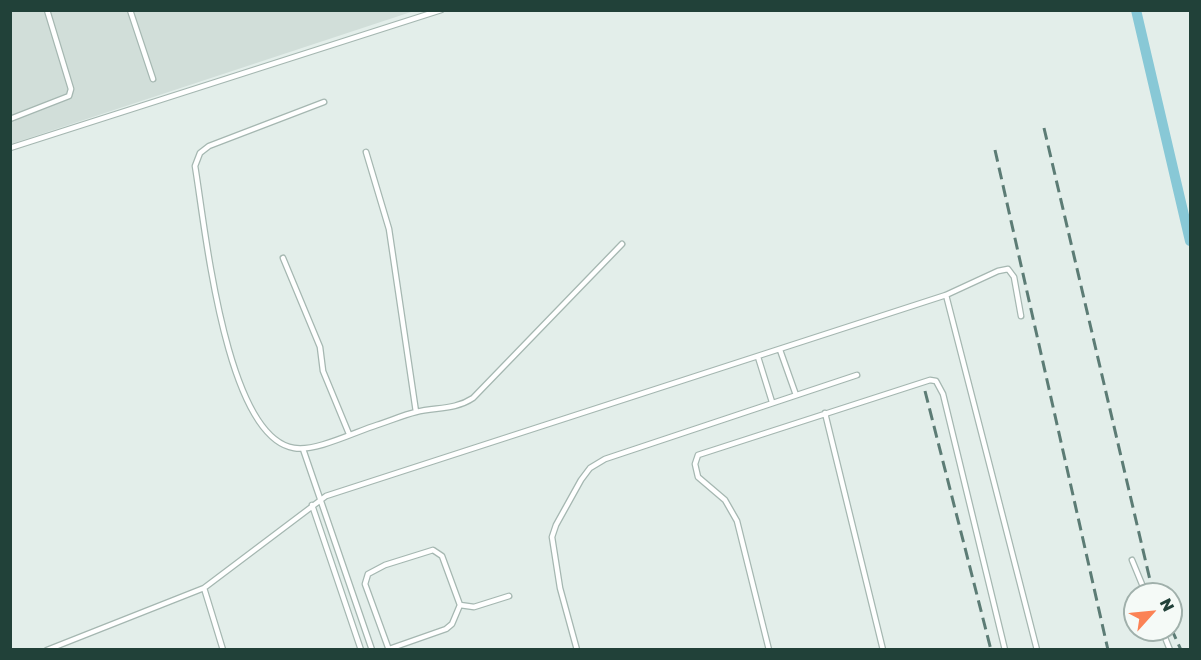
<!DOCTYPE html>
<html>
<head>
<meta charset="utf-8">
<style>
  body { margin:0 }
  #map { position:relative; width:1201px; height:660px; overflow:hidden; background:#e3eeea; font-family:"Golos Text",sans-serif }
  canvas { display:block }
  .frame { position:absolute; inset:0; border:12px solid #214139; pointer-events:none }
  .north { position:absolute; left:1123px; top:582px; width:60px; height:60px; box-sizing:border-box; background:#f5faf7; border:2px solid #a0b0ab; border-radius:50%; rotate:63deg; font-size:16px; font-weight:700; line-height:24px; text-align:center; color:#214139 }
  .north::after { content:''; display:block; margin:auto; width:21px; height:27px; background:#fb8255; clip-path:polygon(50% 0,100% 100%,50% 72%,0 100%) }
</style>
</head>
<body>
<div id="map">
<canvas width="1201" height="660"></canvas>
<div class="frame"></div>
<div class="north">N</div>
</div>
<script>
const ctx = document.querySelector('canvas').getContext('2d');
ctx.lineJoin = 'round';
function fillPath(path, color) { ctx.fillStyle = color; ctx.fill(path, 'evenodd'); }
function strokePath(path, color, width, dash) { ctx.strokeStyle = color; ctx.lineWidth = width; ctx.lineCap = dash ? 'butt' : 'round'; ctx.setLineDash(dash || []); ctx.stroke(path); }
fillPath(new Path2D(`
  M 11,10 L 414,11 L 11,144 Z`), '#d1ded9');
strokePath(new Path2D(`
  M 1136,10 L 1190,241`), '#88c8d6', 10);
const service = new Path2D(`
  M 130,10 L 153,79
  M 324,102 L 209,146 L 200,153 L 195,166 C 205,225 225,437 294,448 C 315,452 355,432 377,425 C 390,421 403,415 416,412 C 436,407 455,410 473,398 L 622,244
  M 10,119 L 69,96 L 71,89 L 47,10
  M 10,148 L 441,10
  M 366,152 L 389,229 L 416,412
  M 283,258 L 320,347 L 323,371 L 349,434
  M 946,295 L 1037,650
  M 780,350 L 796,395
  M 758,357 L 772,402
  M 825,413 L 883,650
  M 303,449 L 372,650
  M 312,505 L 361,650
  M 1132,560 L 1146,594
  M 204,588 L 223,650
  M 1162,630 L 1170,650
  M 389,649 L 446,629 L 452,624 L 460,605
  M 47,650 L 204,588 L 326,496 L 946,295 L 998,271 L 1008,269 L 1014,277 L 1021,316
  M 389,650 L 365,584 L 368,574 L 385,565 L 433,550 L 442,556 L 460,605 L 474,607 L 509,596
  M 577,650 L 560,588 L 552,537 L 556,525 L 581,480 L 590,468 L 605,459 L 857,375
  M 769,650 L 737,521 L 725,500 L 698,477 L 695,464 L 698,455 L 930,380 L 936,381 L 943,394 L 1005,650`);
strokePath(service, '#a5b7b1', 7);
strokePath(service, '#fff', 4.5);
strokePath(new Path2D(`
  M 1044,128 L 1150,580 L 1156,594
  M 995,150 L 1108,650
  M 925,391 L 991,650
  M 1171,628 L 1181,650`), '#5c7c75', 3, [12, 6]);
</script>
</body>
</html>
